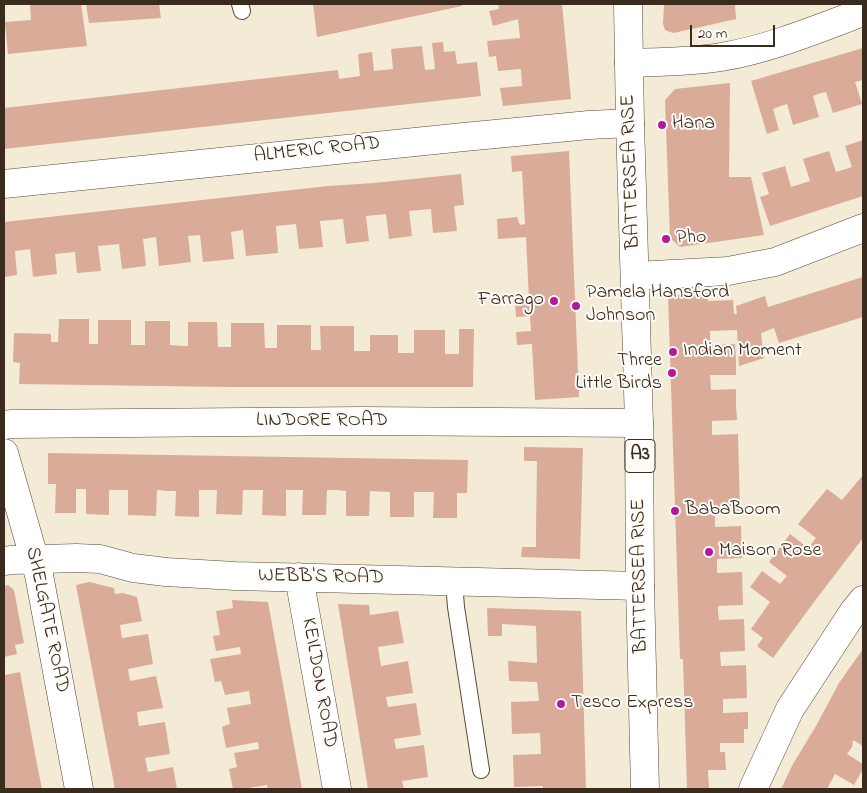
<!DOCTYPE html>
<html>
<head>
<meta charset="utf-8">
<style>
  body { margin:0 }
  #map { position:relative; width:867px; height:793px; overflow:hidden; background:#f3ebd5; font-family:"Indie Flower",sans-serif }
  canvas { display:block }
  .frame { position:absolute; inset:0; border:5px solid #3b2a1e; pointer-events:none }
  .scale { position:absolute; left:690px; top:25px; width:85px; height:22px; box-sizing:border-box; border:2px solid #3b2a1e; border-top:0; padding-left:6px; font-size:15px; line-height:18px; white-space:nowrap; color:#3b2a1e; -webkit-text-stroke:4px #fdfcf7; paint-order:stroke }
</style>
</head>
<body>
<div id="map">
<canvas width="867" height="793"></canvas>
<div class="frame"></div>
<div class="scale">20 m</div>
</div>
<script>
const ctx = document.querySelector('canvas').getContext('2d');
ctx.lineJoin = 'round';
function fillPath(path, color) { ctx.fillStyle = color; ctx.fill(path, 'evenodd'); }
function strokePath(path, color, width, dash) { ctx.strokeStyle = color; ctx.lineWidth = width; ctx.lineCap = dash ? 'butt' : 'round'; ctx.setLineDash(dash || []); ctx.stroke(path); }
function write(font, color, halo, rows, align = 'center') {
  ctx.font = font + ' "Indie Flower",sans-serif'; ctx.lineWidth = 4; ctx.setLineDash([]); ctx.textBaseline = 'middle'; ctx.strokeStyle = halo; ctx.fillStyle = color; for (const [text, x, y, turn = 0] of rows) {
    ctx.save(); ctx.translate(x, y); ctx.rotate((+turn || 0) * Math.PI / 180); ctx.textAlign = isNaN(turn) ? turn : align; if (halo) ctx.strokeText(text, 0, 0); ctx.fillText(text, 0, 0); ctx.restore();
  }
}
fillPath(new Path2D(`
  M 30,4 L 81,4 L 87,46 L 8,54 L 5,22 L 31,20 Z
  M 86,4 L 159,4 L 161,18 L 89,23 Z
  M 313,4 L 461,4 L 462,6 L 317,37 Z
  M 498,4 L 562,4 L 571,99 L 503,106 L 500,88 L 522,86 L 521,69 L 498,71 L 496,56 L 489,57 L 487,41 L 520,38 L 518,19 L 493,26 L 489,11 L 499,9 Z
  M 664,4 L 735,4 L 736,19 L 674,33 L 670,32 L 665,30 L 663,24 Z
  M 443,42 L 444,52 L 455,51 L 457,64 L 477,62 L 481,96 L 4,149 L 4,108 L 338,70 L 339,79 L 360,76 L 358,54 L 372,52 L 374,71 L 383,70 L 393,69 L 391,49 L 422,46 L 425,70 L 435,69 L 432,43 Z
  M 863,48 L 863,80 L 855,82 L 862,104 L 833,113 L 826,92 L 821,93 L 813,96 L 819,117 L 793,125 L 787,104 L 781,106 L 773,109 L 779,130 L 767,134 L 751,81 Z
  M 730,83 L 729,177 L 751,177 L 764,235 L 680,247 L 670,238 L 665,100 L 675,89 Z
  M 863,140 L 863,196 L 770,226 L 760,197 L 769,194 L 762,173 L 785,166 L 791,187 L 810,181 L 803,159 L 829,151 L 836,172 L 852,167 L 845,146 Z
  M 569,151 L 579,397 L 535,400 L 532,344 L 517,345 L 516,332 L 531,331 L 530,316 L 516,317 L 515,300 L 529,300 L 526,237 L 498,239 L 497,219 L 517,217 L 520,225 L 525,224 L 522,171 L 512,172 L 511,156 Z
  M 461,174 L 464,205 L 454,206 L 457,231 L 433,233 L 431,209 L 409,211 L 412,236 L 389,239 L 386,214 L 366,216 L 369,241 L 346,244 L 343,219 L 320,221 L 323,247 L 299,249 L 296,224 L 276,226 L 278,253 L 246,256 L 243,230 L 231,232 L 234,259 L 203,262 L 200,235 L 188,236 L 191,262 L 159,266 L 156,237 L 143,239 L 146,266 L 122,269 L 119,244 L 98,246 L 101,271 L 77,273 L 75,252 L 55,254 L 57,274 L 33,277 L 30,249 L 15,251 L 17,275 L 4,277 L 4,222 L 328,186 L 374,183 Z
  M 863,277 L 863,317 L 779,343 L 774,328 L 761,333 L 764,358 L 739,366 L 737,330 L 710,331 L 710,345 L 735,344 L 736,360 L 736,375 L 710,375 L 711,390 L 736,389 L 736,405 L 737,420 L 712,421 L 712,435 L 738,434 L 740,512 L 715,513 L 715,527 L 741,526 L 742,558 L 717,559 L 717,573 L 742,572 L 743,605 L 718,606 L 718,612 L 719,620 L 744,619 L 745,651 L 720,652 L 721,666 L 746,665 L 747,698 L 723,699 L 723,713 L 748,712 L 748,729 L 744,729 L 744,743 L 720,743 L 720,752 L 725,752 L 726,770 L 708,770 L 709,789 L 687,789 L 683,659 L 680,659 L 668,295 L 708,293 L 708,301 L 733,300 L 734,314 L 737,314 L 736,306 L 765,296 L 768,307 Z
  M 59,319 L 89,319 L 89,344 L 98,344 L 98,320 L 131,320 L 131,345 L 145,345 L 145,321 L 170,321 L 170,345 L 183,346 L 188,346 L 188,322 L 217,322 L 218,347 L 231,347 L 231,323 L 264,323 L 265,348 L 277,348 L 277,325 L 311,325 L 311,350 L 321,350 L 320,326 L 354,326 L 354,351 L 370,351 L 370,335 L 398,335 L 398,353 L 414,353 L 414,330 L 445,330 L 445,354 L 459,354 L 459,329 L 474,329 L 473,387 L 227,387 L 19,384 L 20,363 L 13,362 L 14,333 L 51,334 L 51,342 L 58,342 Z
  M 524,447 L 583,448 L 580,559 L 521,557 L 522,547 L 536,547 L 536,532 L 537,461 L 524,461 Z
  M 48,453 L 468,460 L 467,493 L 457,493 L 457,518 L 433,518 L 434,492 L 414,492 L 414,517 L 390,517 L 390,492 L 370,491 L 369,516 L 346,516 L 346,491 L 337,490 L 327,490 L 326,515 L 302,515 L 303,490 L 286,490 L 286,516 L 262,515 L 263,490 L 243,490 L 242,515 L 216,514 L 217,490 L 199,490 L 199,517 L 175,516 L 176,491 L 167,491 L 157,490 L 156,516 L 128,515 L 128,490 L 109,490 L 109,515 L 86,514 L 86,489 L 76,489 L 76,513 L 55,513 L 56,484 L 48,484 Z
  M 863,475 L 863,538 L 814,602 L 773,658 L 757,646 L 763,638 L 751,629 L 770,602 L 750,587 L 762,571 L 780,584 L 787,576 L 769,562 L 790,534 L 808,548 L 816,538 L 798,524 L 827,489 L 842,500 Z
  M 89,582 L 114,588 L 115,594 L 123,593 L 137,597 L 142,621 L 120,625 L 122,638 L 148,634 L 153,664 L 128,669 L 130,681 L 156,676 L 163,708 L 137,712 L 138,720 L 139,726 L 165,722 L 170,754 L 145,758 L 148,772 L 173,767 L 177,789 L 115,789 L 76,585 Z
  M 8,585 L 14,590 L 24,643 L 15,645 L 17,654 L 4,657 L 4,586 Z
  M 232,600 L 268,602 L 302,789 L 268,789 L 267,785 L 242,789 L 233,789 L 229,769 L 237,767 L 234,753 L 259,749 L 258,742 L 226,748 L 222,727 L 230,724 L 227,708 L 251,704 L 249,691 L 225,695 L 221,681 L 215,682 L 210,659 L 241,654 L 240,647 L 216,651 L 213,636 L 220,635 L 216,611 L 233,608 Z
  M 338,604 L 369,605 L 370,615 L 398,611 L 404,643 L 378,647 L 381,666 L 408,661 L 413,693 L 386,697 L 388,707 L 416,703 L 421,735 L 394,739 L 396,749 L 424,745 L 428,777 L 402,781 L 404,789 L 368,789 Z
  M 487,608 L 581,611 L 586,789 L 543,789 L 543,786 L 514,787 L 513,755 L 541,754 L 540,733 L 512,734 L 511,702 L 539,701 L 538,691 L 537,682 L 509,681 L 508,661 L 537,663 L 536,626 L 502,624 L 502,636 L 488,636 Z
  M 863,649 L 863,746 L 853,740 L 852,747 L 847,754 L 863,764 L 863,769 L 854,785 L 835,774 L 827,789 L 781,789 L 793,764 L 816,726 L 839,683 Z
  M 20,672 L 36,759 L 42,789 L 4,789 L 4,675 Z`), '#daab99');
const service = new Path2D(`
  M 240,4 L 242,11
  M 454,582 L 456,607 L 481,770`);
const minor = new Path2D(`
  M 629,63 C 660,62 691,62 721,57 C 770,49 817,29 863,12
  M 4,184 L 464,137 L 589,125 L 630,123
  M 635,276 L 728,271 L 775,262 L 863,228
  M 4,425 L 12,424 L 361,421 L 639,423
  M 4,453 L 39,575 L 79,789
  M 4,561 L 12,560 L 76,558 L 100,559 L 133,568 L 166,572 L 235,576 L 640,586
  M 299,577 L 337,789
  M 753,789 L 790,709 L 854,611 L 863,600`);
const trunk = new Path2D(`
  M 628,4 L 630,123 L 639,423 L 640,586 L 645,789`);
strokePath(service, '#574739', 18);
strokePath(minor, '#574739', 29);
strokePath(trunk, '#574739', 29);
strokePath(service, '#fff', 16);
strokePath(minor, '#fff', 28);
strokePath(trunk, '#fff', 28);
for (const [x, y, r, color] of [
  [662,125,5,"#b5179e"],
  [666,239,5,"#b5179e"],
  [554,301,5,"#b5179e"],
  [576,306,5,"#b5179e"],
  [673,352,5,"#b5179e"],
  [672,373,5,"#b5179e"],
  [675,511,5,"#b5179e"],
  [709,552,5,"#b5179e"],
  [561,704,5,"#b5179e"]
]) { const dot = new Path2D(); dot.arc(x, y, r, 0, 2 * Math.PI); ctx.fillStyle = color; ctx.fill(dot); strokePath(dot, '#fdfcf7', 2); }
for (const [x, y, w] of [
  [640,456,30]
]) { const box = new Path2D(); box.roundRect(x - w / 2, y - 16.5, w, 33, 4); ctx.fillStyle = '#fdfcf7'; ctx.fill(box); strokePath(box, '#3b2a1e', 1); }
write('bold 19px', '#3b2a1e', null, [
  ["A3",640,456]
]);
write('20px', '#3b2a1e', '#fdfcf7', [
  ["Hana",672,125],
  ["Pho",676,239],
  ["Pamela Hansford",586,294],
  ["Johnson",586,317],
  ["Farrago",544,301,"right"],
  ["Indian Moment",683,352],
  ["Three",662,362,"right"],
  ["Little Birds",662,385,"right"],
  ["BabaBoom",685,511],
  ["Maison Rose",719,552],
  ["Tesco Express",571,704]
], 'left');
write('20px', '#3b2a1e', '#fdfcf7', [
  ["ALMERIC ROAD",317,151,-6],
  ["BATTERSEA RISE",632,172,-92],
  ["LINDORE ROAD",322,422],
  ["BATTERSEA RISE",641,576,-91],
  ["WEBB'S ROAD",321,578,1],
  ["SHELGATE ROAD",46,620,78],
  ["KEILDON ROAD",318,683,80]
]);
</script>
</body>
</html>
